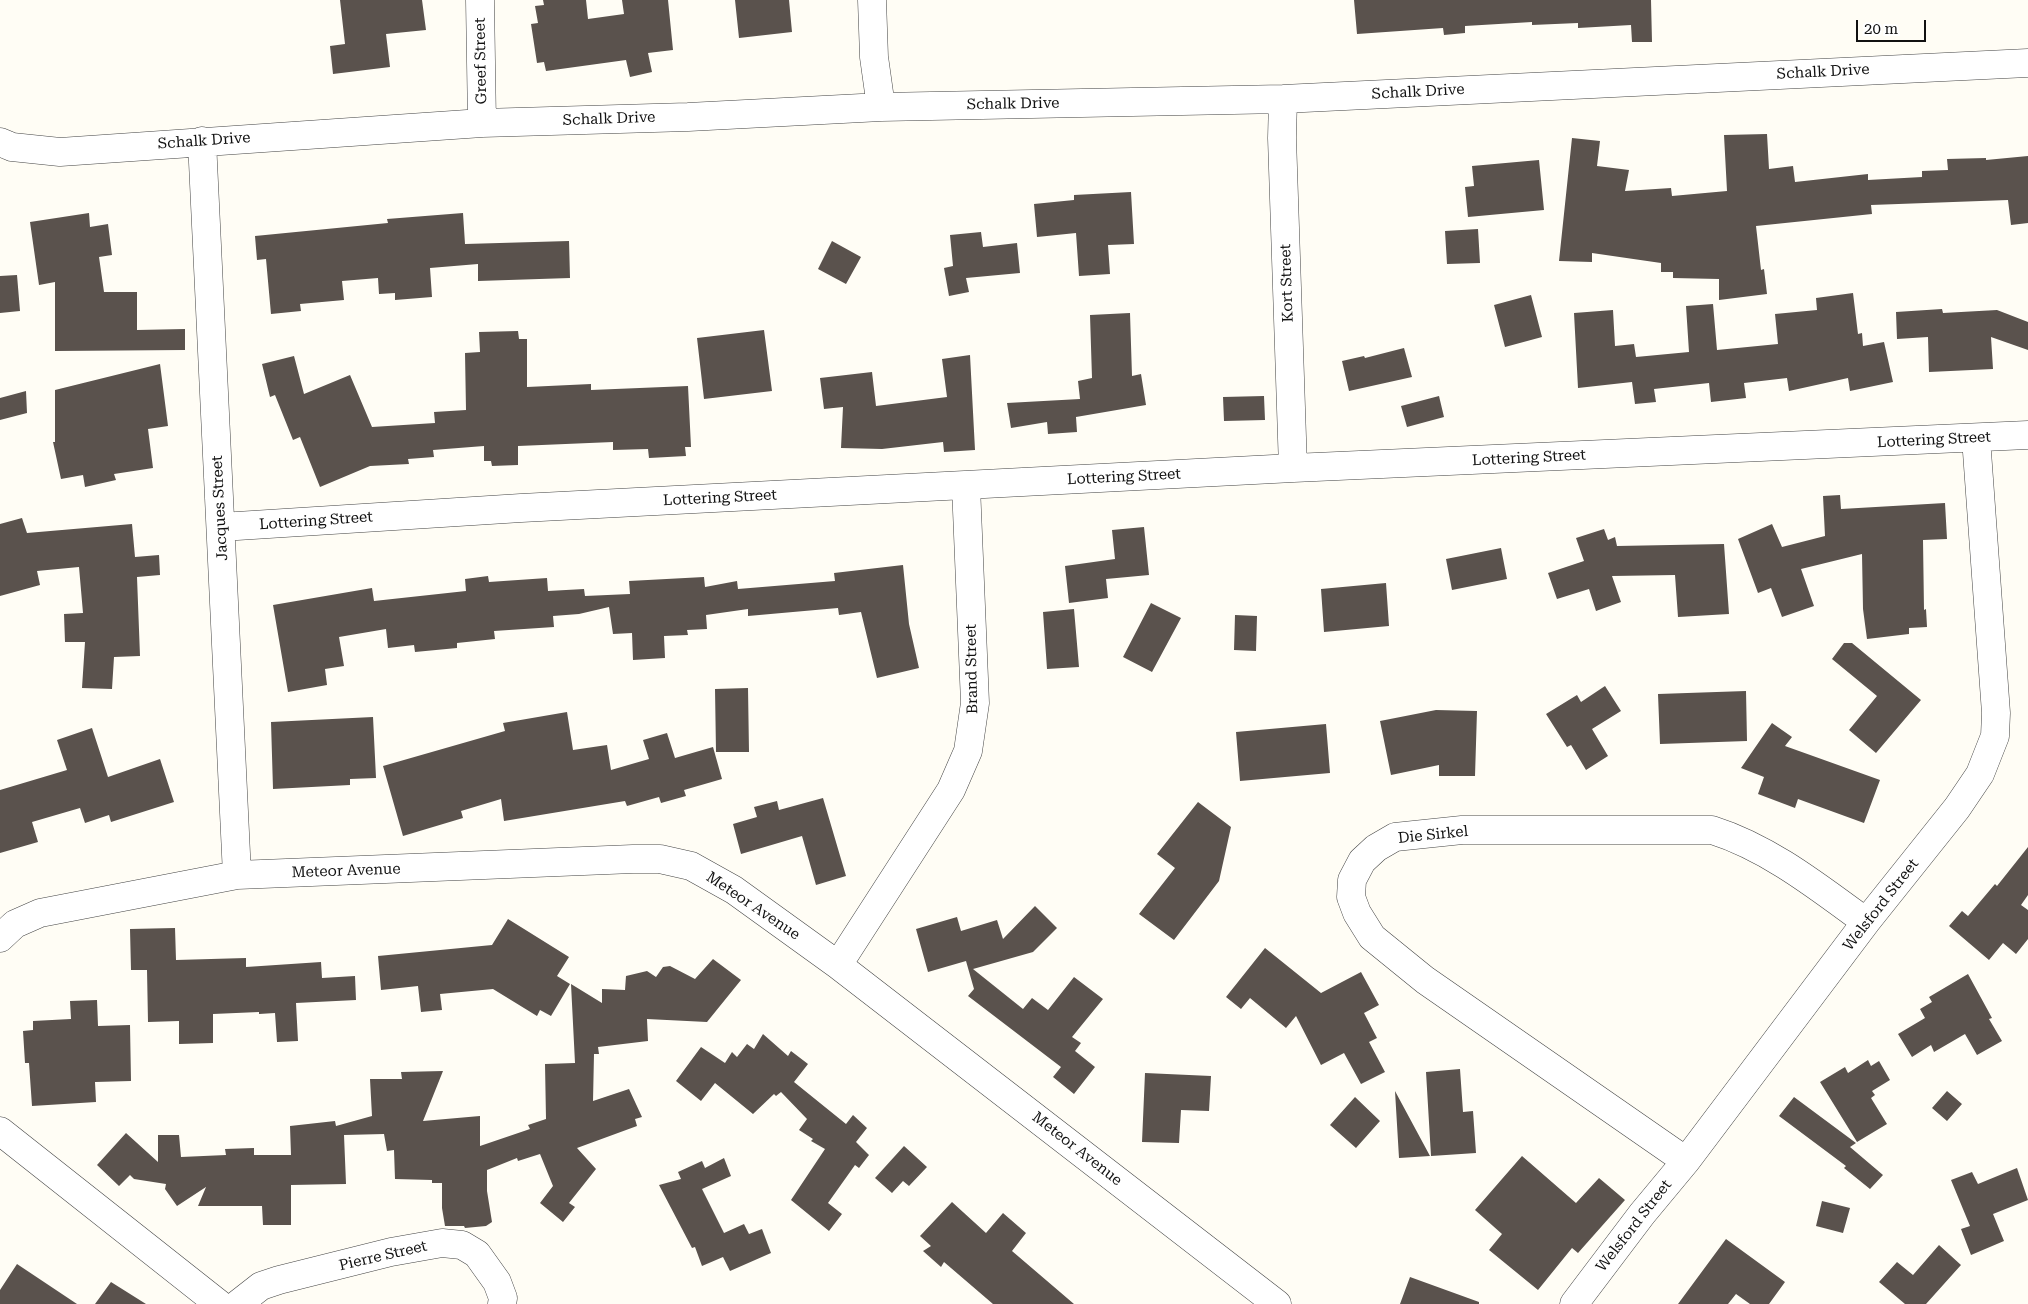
<!DOCTYPE html>
<html>
<head>
<meta charset="utf-8">
<style>
  body { margin:0 }
  #map { position:relative; width:2028px; height:1304px; overflow:hidden; background:#fffdf5; font-family:"Roboto Serif",serif }
  canvas { display:block }
  .scale { position:absolute; left:1856px; top:20px; width:70px; height:22px; box-sizing:border-box; border:2px solid #111; border-top:0; padding-left:6px; font-size:15px; line-height:18px; white-space:nowrap; color:#111; -webkit-text-stroke:4px #fff; paint-order:stroke }
</style>
</head>
<body>
<div id="map">
<canvas width="2028" height="1304"></canvas>
<div class="scale">20 m</div>
</div>
<script>
const ctx = document.querySelector('canvas').getContext('2d');
ctx.lineJoin = 'round';
function fillPath(path, color) { ctx.fillStyle = color; ctx.fill(path, 'evenodd'); }
function strokePath(path, color, width, dash) { ctx.strokeStyle = color; ctx.lineWidth = width; ctx.lineCap = dash ? 'butt' : 'round'; ctx.setLineDash(dash || []); ctx.stroke(path); }
function write(font, color, halo, rows, align = 'center') {
  ctx.font = font + ' "Roboto Serif",serif'; ctx.lineWidth = 5; ctx.setLineDash([]); ctx.textBaseline = 'middle'; ctx.strokeStyle = halo; ctx.fillStyle = color; for (const [text, x, y, turn = 0] of rows) {
    ctx.save(); ctx.translate(x, y); ctx.rotate((+turn || 0) * Math.PI / 180); ctx.textAlign = isNaN(turn) ? turn : align; if (halo) ctx.strokeText(text, 0, 0); ctx.fillText(text, 0, 0); ctx.restore();
  }
}
fillPath(new Path2D(`
  M 340,0 L 422,0 L 426,30 L 386,34 L 390,67 L 333,74 L 330,46 L 345,44 Z
  M 543,0 L 586,0 L 588,19 L 624,14 L 622,0 L 668,0 L 673,50 L 648,53 L 652,72 L 630,77 L 626,60 L 546,71 L 544,62 L 537,63 L 531,24 L 538,23 L 535,6 L 544,5 Z
  M 735,0 L 789,0 L 792,32 L 739,38 Z
  M 1354,0 L 1651,0 L 1652,42 L 1632,42 L 1631,25 L 1578,28 L 1578,23 L 1532,25 L 1532,22 L 1465,26 L 1465,33 L 1444,35 L 1443,28 L 1357,34 Z
  M 1767,134 L 1769,169 L 1793,166 L 1795,182 L 1868,174 L 1868,180 L 1922,177 L 1922,171 L 1948,170 L 1947,159 L 1986,158 L 1986,160 L 2028,156 L 2028,223 L 2011,225 L 2008,200 L 1871,205 L 1872,214 L 1756,226 L 1761,270 L 1764,269 L 1767,294 L 1719,300 L 1719,279 L 1673,278 L 1673,272 L 1661,272 L 1661,263 L 1592,253 L 1592,262 L 1559,261 L 1572,138 L 1600,141 L 1597,166 L 1629,170 L 1625,191 L 1671,188 L 1672,196 L 1727,191 L 1724,135 Z
  M 1539,160 L 1544,210 L 1468,217 L 1465,187 L 1474,186 L 1472,166 Z
  M 1131,192 L 1134,244 L 1108,245 L 1110,274 L 1079,276 L 1076,233 L 1037,237 L 1034,204 L 1074,200 L 1074,195 Z
  M 89,213 L 90,227 L 108,224 L 112,255 L 99,257 L 104,292 L 137,292 L 137,330 L 185,329 L 185,350 L 55,351 L 55,282 L 39,285 L 30,222 Z
  M 463,213 L 465,244 L 569,241 L 570,278 L 478,281 L 478,264 L 430,268 L 432,297 L 395,300 L 395,293 L 379,294 L 378,278 L 342,281 L 344,300 L 300,304 L 301,311 L 271,314 L 266,259 L 257,260 L 255,236 L 388,223 L 387,219 Z
  M 1478,229 L 1480,263 L 1447,264 L 1445,231 Z
  M 981,232 L 983,247 L 1017,243 L 1020,273 L 966,278 L 969,292 L 949,296 L 944,268 L 953,266 L 950,235 Z
  M 832,241 L 861,257 L 846,284 L 818,269 Z
  M 17,275 L 20,311 L 0,313 L 0,276 Z
  M 1853,293 L 1858,334 L 1862,333 L 1863,346 L 1884,342 L 1893,382 L 1850,391 L 1848,378 L 1789,391 L 1787,378 L 1744,383 L 1746,398 L 1711,402 L 1709,383 L 1654,389 L 1656,402 L 1635,404 L 1632,382 L 1578,388 L 1574,313 L 1613,310 L 1615,346 L 1634,344 L 1636,357 L 1689,352 L 1686,306 L 1713,304 L 1717,350 L 1778,344 L 1775,314 L 1817,310 L 1816,298 Z
  M 1531,295 L 1542,337 L 1505,347 L 1494,305 Z
  M 1942,309 L 1943,313 L 1997,310 L 2028,322 L 2028,350 L 1991,337 L 1993,369 L 1929,372 L 1928,337 L 1897,339 L 1896,312 Z
  M 1130,313 L 1132,376 L 1141,374 L 1146,405 L 1076,417 L 1077,432 L 1048,434 L 1047,422 L 1011,428 L 1007,403 L 1080,399 L 1078,381 L 1092,378 L 1090,315 Z
  M 764,330 L 772,391 L 704,399 L 697,338 Z
  M 518,331 L 519,339 L 527,339 L 527,387 L 591,384 L 591,390 L 688,386 L 691,447 L 685,447 L 686,456 L 649,458 L 648,449 L 613,450 L 613,442 L 518,446 L 518,465 L 492,466 L 491,461 L 484,461 L 484,446 L 433,450 L 434,457 L 408,459 L 409,464 L 370,466 L 320,487 L 300,437 L 293,440 L 275,395 L 270,397 L 262,364 L 294,356 L 304,394 L 350,375 L 372,427 L 435,423 L 434,412 L 466,410 L 465,353 L 480,352 L 479,332 Z
  M 1404,348 L 1412,377 L 1349,391 L 1342,361 L 1364,356 L 1365,358 Z
  M 970,355 L 975,450 L 944,452 L 943,442 L 882,449 L 841,448 L 843,407 L 824,409 L 820,378 L 872,372 L 876,406 L 947,397 L 942,359 Z
  M 160,364 L 168,426 L 148,429 L 153,468 L 114,474 L 116,480 L 85,487 L 83,475 L 61,479 L 53,442 L 55,442 L 55,390 Z
  M 26,391 L 27,413 L 0,420 L 0,398 Z
  M 1264,396 L 1265,420 L 1224,421 L 1223,397 Z
  M 1439,396 L 1444,417 L 1407,427 L 1401,406 Z
  M 1840,495 L 1841,509 L 1945,503 L 1947,539 L 1923,540 L 1924,610 L 1926,609 L 1927,627 L 1909,628 L 1909,634 L 1867,639 L 1863,609 L 1862,554 L 1801,569 L 1814,606 L 1782,617 L 1771,588 L 1758,593 L 1738,539 L 1772,524 L 1782,547 L 1825,536 L 1823,496 Z
  M 22,518 L 27,533 L 132,524 L 135,557 L 159,555 L 160,575 L 137,577 L 140,656 L 114,657 L 112,689 L 82,688 L 85,642 L 65,642 L 64,614 L 83,613 L 79,567 L 37,571 L 40,585 L 0,596 L 0,524 Z
  M 1144,527 L 1149,575 L 1106,579 L 1108,598 L 1069,603 L 1065,566 L 1115,559 L 1112,530 Z
  M 1604,529 L 1608,540 L 1615,537 L 1617,546 L 1724,544 L 1729,614 L 1678,617 L 1675,575 L 1612,576 L 1621,602 L 1596,611 L 1589,589 L 1557,599 L 1548,573 L 1584,561 L 1576,538 Z
  M 1501,548 L 1507,579 L 1452,590 L 1446,559 Z
  M 903,565 L 909,624 L 919,668 L 877,678 L 861,612 L 839,615 L 838,608 L 748,616 L 748,609 L 706,615 L 707,629 L 687,630 L 688,635 L 664,636 L 665,658 L 633,660 L 632,633 L 613,634 L 609,607 L 579,614 L 553,616 L 554,627 L 494,631 L 495,639 L 457,643 L 457,648 L 415,652 L 414,645 L 388,648 L 386,629 L 339,637 L 344,666 L 325,669 L 327,685 L 288,692 L 273,605 L 372,588 L 374,601 L 466,591 L 465,579 L 488,576 L 489,582 L 547,578 L 548,591 L 584,589 L 585,596 L 630,594 L 629,581 L 704,577 L 705,587 L 737,581 L 738,589 L 835,581 L 834,573 Z
  M 1386,583 L 1389,626 L 1324,632 L 1321,589 Z
  M 1151,603 L 1181,618 L 1152,672 L 1123,657 Z
  M 1074,609 L 1079,667 L 1047,669 L 1043,612 Z
  M 1235,615 L 1257,616 L 1256,651 L 1234,650 Z
  M 1844,643 L 1852,643 L 1921,700 L 1876,753 L 1849,730 L 1877,696 L 1832,659 Z
  M 1605,686 L 1621,711 L 1592,729 L 1608,756 L 1586,770 L 1571,745 L 1567,747 L 1546,714 L 1577,695 L 1581,702 Z
  M 748,688 L 749,752 L 716,752 L 715,689 Z
  M 1746,691 L 1747,741 L 1660,744 L 1658,694 Z
  M 1436,710 L 1477,711 L 1475,776 L 1439,776 L 1439,765 L 1391,775 L 1380,721 Z
  M 567,712 L 573,750 L 607,745 L 611,770 L 649,759 L 643,740 L 667,733 L 675,758 L 713,747 L 722,779 L 684,790 L 686,796 L 661,803 L 659,797 L 627,806 L 625,801 L 504,821 L 501,799 L 461,811 L 463,818 L 403,836 L 383,766 L 505,731 L 503,723 Z
  M 373,717 L 376,778 L 350,779 L 350,785 L 273,789 L 271,722 Z
  M 1772,723 L 1792,737 L 1785,746 L 1880,780 L 1864,823 L 1798,799 L 1795,808 L 1758,794 L 1764,777 L 1741,768 Z
  M 1326,724 L 1330,773 L 1240,781 L 1236,732 Z
  M 92,728 L 108,777 L 160,759 L 174,802 L 111,822 L 109,815 L 85,823 L 80,808 L 32,822 L 38,842 L 0,853 L 0,790 L 67,770 L 57,740 Z
  M 823,798 L 846,876 L 816,885 L 802,836 L 741,854 L 733,824 L 757,817 L 754,807 L 777,801 L 779,810 Z
  M 1198,802 L 1231,827 L 1219,881 L 1174,940 L 1139,914 L 1175,868 L 1157,854 Z
  M 2028,847 L 2028,895 L 2021,905 L 2028,910 L 2028,939 L 2016,954 L 2003,943 L 1989,960 L 1949,926 L 1962,911 L 1968,916 L 1995,884 L 1997,886 Z
  M 1035,906 L 1057,928 L 1033,952 L 973,969 L 1023,1009 L 1032,998 L 1048,1010 L 1074,977 L 1103,999 L 1072,1037 L 1081,1043 L 1075,1051 L 1095,1067 L 1074,1094 L 1053,1077 L 1061,1067 L 968,996 L 974,989 L 966,961 L 928,972 L 916,929 L 957,917 L 961,931 L 997,920 L 1003,939 Z
  M 508,919 L 569,957 L 557,976 L 570,984 L 551,1016 L 540,1010 L 537,1016 L 493,989 L 440,994 L 442,1010 L 421,1012 L 418,986 L 381,990 L 378,956 L 492,945 Z
  M 175,928 L 176,960 L 246,958 L 246,967 L 321,962 L 322,978 L 355,976 L 356,1000 L 296,1003 L 298,1041 L 277,1042 L 275,1013 L 259,1014 L 259,1012 L 213,1014 L 213,1043 L 179,1044 L 179,1021 L 148,1022 L 147,970 L 131,970 L 130,929 Z
  M 1265,948 L 1321,993 L 1361,972 L 1379,1005 L 1364,1013 L 1377,1038 L 1369,1042 L 1385,1072 L 1361,1084 L 1344,1053 L 1321,1065 L 1296,1016 L 1286,1028 L 1250,998 L 1241,1009 L 1226,997 Z
  M 713,959 L 741,980 L 707,1022 L 647,1019 L 648,1041 L 598,1047 L 599,1054 L 594,1054 L 593,1101 L 629,1089 L 642,1117 L 635,1119 L 637,1126 L 577,1148 L 596,1169 L 569,1203 L 575,1207 L 563,1222 L 540,1203 L 553,1186 L 540,1154 L 518,1161 L 517,1158 L 487,1170 L 487,1191 L 492,1222 L 486,1226 L 465,1228 L 464,1226 L 445,1226 L 442,1208 L 442,1183 L 432,1183 L 432,1180 L 395,1179 L 394,1150 L 387,1151 L 384,1134 L 344,1135 L 346,1184 L 291,1185 L 291,1225 L 263,1225 L 262,1206 L 198,1206 L 206,1187 L 177,1206 L 165,1189 L 166,1184 L 134,1179 L 130,1175 L 119,1186 L 97,1165 L 126,1133 L 158,1162 L 158,1135 L 179,1135 L 181,1157 L 226,1155 L 225,1149 L 254,1148 L 254,1155 L 291,1155 L 290,1126 L 335,1121 L 336,1126 L 372,1116 L 370,1079 L 402,1079 L 401,1072 L 443,1071 L 423,1121 L 480,1116 L 480,1146 L 530,1129 L 528,1125 L 546,1119 L 545,1064 L 575,1063 L 571,984 L 602,1003 L 602,989 L 625,990 L 626,976 L 647,971 L 656,977 L 663,967 L 670,966 L 695,979 Z
  M 1968,974 L 1992,1018 L 1989,1019 L 2002,1041 L 1977,1055 L 1965,1034 L 1934,1052 L 1931,1045 L 1912,1057 L 1898,1034 L 1925,1018 L 1920,1009 L 1932,1002 L 1929,997 Z
  M 97,1000 L 98,1026 L 130,1025 L 131,1081 L 95,1082 L 96,1102 L 32,1106 L 29,1063 L 25,1063 L 23,1031 L 33,1030 L 33,1021 L 71,1019 L 70,1001 Z
  M 763,1034 L 788,1056 L 791,1051 L 808,1064 L 794,1082 L 846,1124 L 853,1115 L 867,1128 L 856,1142 L 869,1155 L 859,1168 L 855,1165 L 828,1203 L 842,1214 L 829,1231 L 791,1200 L 825,1149 L 811,1141 L 813,1139 L 799,1130 L 807,1119 L 781,1092 L 776,1096 L 774,1094 L 753,1114 L 715,1083 L 701,1101 L 676,1081 L 701,1047 L 725,1063 L 732,1052 L 737,1057 L 747,1044 L 754,1049 Z
  M 1868,1060 L 1871,1066 L 1879,1061 L 1890,1080 L 1872,1091 L 1875,1095 L 1871,1098 L 1887,1124 L 1857,1142 L 1820,1082 L 1845,1067 L 1848,1073 Z
  M 1460,1069 L 1463,1112 L 1473,1111 L 1476,1153 L 1431,1156 L 1426,1072 Z
  M 1145,1073 L 1211,1076 L 1209,1111 L 1181,1110 L 1179,1143 L 1142,1142 Z
  M 1395,1091 L 1430,1156 L 1399,1158 Z
  M 1947,1091 L 1962,1104 L 1947,1121 L 1932,1108 Z
  M 1355,1097 L 1380,1121 L 1356,1148 L 1330,1125 Z
  M 1794,1097 L 1856,1143 L 1850,1147 L 1883,1175 L 1870,1189 L 1844,1168 L 1846,1166 L 1779,1116 Z
  M 904,1146 L 927,1167 L 909,1186 L 903,1181 L 892,1193 L 875,1178 Z
  M 1522,1156 L 1576,1203 L 1599,1178 L 1625,1200 L 1578,1253 L 1572,1248 L 1538,1290 L 1489,1250 L 1502,1234 L 1475,1210 Z
  M 724,1158 L 731,1176 L 702,1189 L 724,1233 L 744,1224 L 749,1234 L 762,1229 L 771,1253 L 730,1271 L 723,1257 L 702,1266 L 695,1247 L 692,1248 L 659,1185 L 681,1179 L 678,1172 L 702,1161 L 705,1168 Z
  M 2017,1168 L 2028,1200 L 1993,1214 L 2004,1241 L 1971,1255 L 1961,1229 L 1970,1226 L 1951,1180 L 1972,1172 L 1978,1184 Z
  M 1822,1201 L 1850,1208 L 1843,1233 L 1816,1226 Z
  M 952,1202 L 986,1233 L 1003,1213 L 1026,1233 L 1012,1251 L 1074,1304 L 993,1304 L 944,1262 L 941,1267 L 923,1251 L 931,1246 L 920,1236 Z
  M 1726,1239 L 1785,1282 L 1769,1304 L 1750,1304 L 1736,1294 L 1728,1304 L 1678,1304 Z
  M 1939,1245 L 1961,1265 L 1926,1304 L 1905,1304 L 1879,1282 L 1897,1262 L 1913,1275 Z
  M 17,1264 L 77,1304 L 0,1304 L 0,1290 Z
  M 1410,1277 L 1479,1302 L 1479,1304 L 1400,1304 Z
  M 111,1282 L 146,1304 L 95,1304 Z`), '#5a524d');
const minor = new Path2D(`
  M 480,0 L 482,123
  M 872,0 L 874,57 L 881,107
  M 1283,99 L 1282,138 L 1293,468
  M 202,141 L 237,875
  M 0,142 L 12,147 L 60,152 L 482,123 L 688,117 L 881,107 L 1283,99 L 2028,63
  M 221,527 L 521,508 L 1293,468 L 2028,435
  M 0,938 L 15,924 L 40,913 L 237,875 L 633,859 L 660,859 L 691,866 L 734,890 L 838,965 L 1277,1304
  M 838,965 L 951,790 L 968,751 L 975,703 L 966,486
  M 0,1131 L 219,1304
  M 1686,1161 L 1425,980 L 1372,937 L 1357,913 L 1351,897 L 1352,880 L 1362,861 L 1376,848 L 1395,837 L 1462,830 L 1712,830 C 1769,848 1818,887 1866,922
  M 238,1304 L 261,1286 L 279,1280 L 391,1252 L 442,1243 L 462,1245 L 477,1254 L 497,1282 L 503,1298 L 502,1304
  M 1574,1304 L 1642,1214 L 1686,1161 L 1866,922 L 1957,808 L 1980,774 L 1995,736 L 1996,713 L 1976,438`);
strokePath(minor, '#444', 29);
strokePath(minor, '#fff', 28);
write('15px', '#111', '#fff', [
  ["Greef Street",481,61,-91],
  ["Schalk Drive",1823,72,-3],
  ["Schalk Drive",1418,92,-3],
  ["Schalk Drive",1013,104,-1],
  ["Schalk Drive",609,119,-2],
  ["Schalk Drive",204,141,-4],
  ["Kort Street",1287,283,-92],
  ["Lottering Street",1934,440,-3],
  ["Lottering Street",1529,458,-3],
  ["Lottering Street",1124,477,-3],
  ["Lottering Street",720,498,-3],
  ["Jacques Street",220,508,-93],
  ["Lottering Street",316,521,-4],
  ["Brand Street",972,669,-91],
  ["Die Sirkel",1433,835,-6],
  ["Meteor Avenue",346,871,-2],
  ["Welsford Street",1881,905,-52],
  ["Meteor Avenue",753,906,34],
  ["Meteor Avenue",1077,1149,38],
  ["Welsford Street",1634,1226,-52],
  ["Pierre Street",383,1256,-13]
]);
</script>
</body>
</html>
